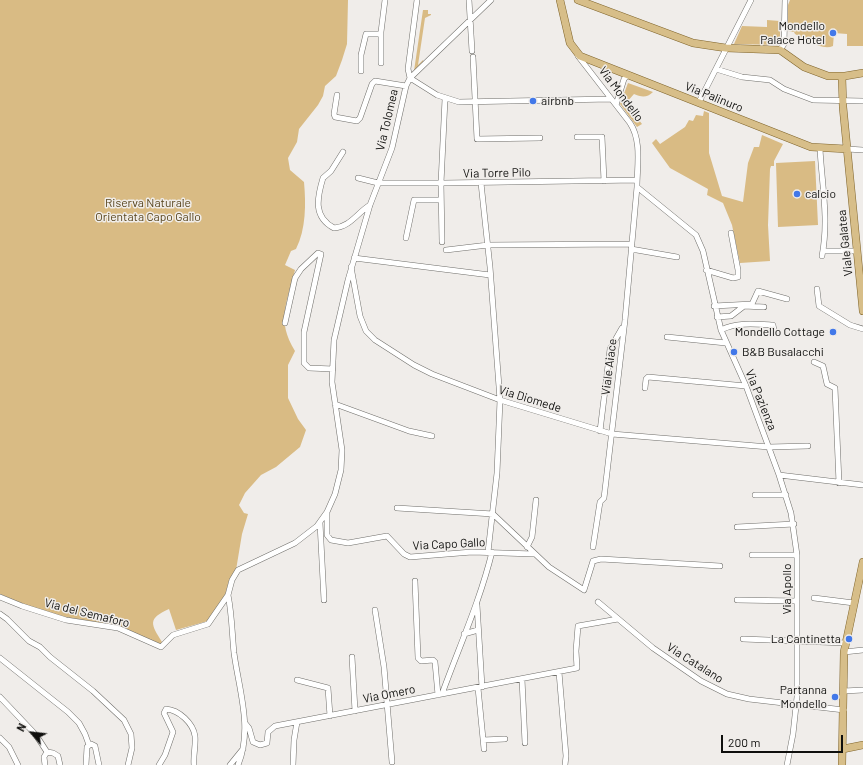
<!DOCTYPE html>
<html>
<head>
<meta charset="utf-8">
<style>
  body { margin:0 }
  #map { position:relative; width:863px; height:765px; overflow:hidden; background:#f0edea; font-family:Barlow,sans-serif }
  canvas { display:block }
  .north { position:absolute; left:12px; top:713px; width:40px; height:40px; -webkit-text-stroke:3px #f0edea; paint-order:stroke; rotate:298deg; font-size:11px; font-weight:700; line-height:16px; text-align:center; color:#0f0f0d }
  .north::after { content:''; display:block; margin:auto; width:14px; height:18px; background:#0f0f0d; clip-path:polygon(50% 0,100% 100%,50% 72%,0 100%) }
  .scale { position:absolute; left:721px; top:735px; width:122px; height:18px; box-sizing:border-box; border:2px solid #0f0f0d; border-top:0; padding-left:5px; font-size:12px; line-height:14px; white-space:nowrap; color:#0f0f0d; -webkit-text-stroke:3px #f0edea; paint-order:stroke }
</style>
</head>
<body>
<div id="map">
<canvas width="863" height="765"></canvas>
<div class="north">N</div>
<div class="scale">200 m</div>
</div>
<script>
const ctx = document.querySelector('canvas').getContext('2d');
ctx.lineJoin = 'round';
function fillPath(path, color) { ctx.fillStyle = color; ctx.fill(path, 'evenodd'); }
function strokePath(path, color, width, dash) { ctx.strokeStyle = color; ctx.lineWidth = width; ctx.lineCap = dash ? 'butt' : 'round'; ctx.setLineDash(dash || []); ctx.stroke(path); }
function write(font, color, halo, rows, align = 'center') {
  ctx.font = font + ' Barlow,sans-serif'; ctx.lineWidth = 3; ctx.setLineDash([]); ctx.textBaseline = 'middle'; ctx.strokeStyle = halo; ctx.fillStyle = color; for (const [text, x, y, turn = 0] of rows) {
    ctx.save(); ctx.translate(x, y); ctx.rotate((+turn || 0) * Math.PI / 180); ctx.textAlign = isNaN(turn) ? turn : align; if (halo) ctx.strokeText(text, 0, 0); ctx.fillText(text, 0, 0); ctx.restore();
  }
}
fillPath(new Path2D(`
  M 0,0 L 348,0 L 347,44 L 342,60 L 336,76 L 325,86 L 323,96 L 318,105 L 299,129 L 297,142 L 288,158 L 290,170 L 304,182 C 306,204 306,229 296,249 L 291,251 L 285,265 L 295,270 C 287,303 276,320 295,351 L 288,365 L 288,398 L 298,419 L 306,430 L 300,447 L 276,467 L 261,475 L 245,493 L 239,505 L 244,513 L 248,514 L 242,534 L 236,570 L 229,581 L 225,596 L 208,621 L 176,630 L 169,609 C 147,619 151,624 162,642 L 160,645 L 118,627 L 65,617 L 23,604 L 0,594 Z
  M 790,0 L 863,0 L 863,46 L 847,46 L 847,34 L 834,33 L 833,46 C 822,51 805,39 795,34 L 794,32 L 788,31 L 788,5 Z
  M 423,10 L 428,10 L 428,14 L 431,14 L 431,15 L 425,18 L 418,65 L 423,60 L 424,62 L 414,71 Z
  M 767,20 L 780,21 L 780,43 L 778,45 L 734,44 L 742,26 L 767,27 Z
  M 628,83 L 653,92 C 647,98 641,97 634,94 L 626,103 L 642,124 L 637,127 L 620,104 Z
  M 704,111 L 709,113 L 709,153 L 722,196 L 743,202 L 748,163 L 754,147 L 759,147 L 762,135 L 783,144 L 774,161 L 774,166 L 771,166 L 770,169 L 768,225 L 770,261 L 740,263 L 732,225 L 723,203 L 707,195 L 708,189 L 670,168 L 652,143 L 656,139 L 660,144 L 685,127 L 689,120 L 693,121 L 696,115 L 703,116 Z
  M 815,161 L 818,225 L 778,227 L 776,163 Z`), '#d9bb84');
const minor = new Path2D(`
  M 469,0 L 472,51
  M 780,50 L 784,44 L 785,0
  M 578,56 L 630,123 C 642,141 637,166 637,187 L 696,235 L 703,251 L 721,330 L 746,386 L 779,475 L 791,513 L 797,555 L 797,697 L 793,734 L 787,765
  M 473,57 L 477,139 L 540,138
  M 381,63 L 381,32 L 385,0
  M 716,69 L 742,77 L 770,80 L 784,89 L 813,100 L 863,101
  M 361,71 L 361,55 L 366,34 L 381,34
  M 410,78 L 437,95 L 459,102 L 611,99
  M 410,78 L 408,69 L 417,0
  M 337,95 L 334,114 L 335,117 L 357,121 L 360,118 L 372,84 L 375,81 L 406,86
  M 699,102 L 751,0
  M 616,105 L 624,79 L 628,75
  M 577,137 L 602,137 L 604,181
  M 820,149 C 822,185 829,220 822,256
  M 847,149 L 863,150
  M 343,152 L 331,171 L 323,178 C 317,198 313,217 334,228 C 350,227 357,213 370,205
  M 358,178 L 378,183 L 444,183 L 637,180
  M 481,183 L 490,267 L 500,400 L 497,473 L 488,552
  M 406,238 L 414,200 L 441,200
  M 442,242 L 441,183 L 445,99
  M 631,249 L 677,257
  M 446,250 L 488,245 L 632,244
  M 823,251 L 857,251
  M 354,258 L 490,275
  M 351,267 L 360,316 L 366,331 L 375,340 L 414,365 L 432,374 L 500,400 L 612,434 L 769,447 L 808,446
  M 706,270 L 733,278 L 738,277 L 738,270 L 731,233
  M 817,289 L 819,306 L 850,325 L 863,329
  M 714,306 L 752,304 L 758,291 L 787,299
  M 717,317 L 731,316 L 744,306 L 764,307
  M 285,323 L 295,278 L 301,269 L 318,253 L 321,254 L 304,332 L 304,363 L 309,368 L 333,369
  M 721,330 C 736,322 756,324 773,325 L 774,330
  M 667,337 L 726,343
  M 814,362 L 823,366 L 827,384 L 835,388 L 839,483
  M 645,388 L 646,379 L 648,377 L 746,386
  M 335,404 L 409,431 L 432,436
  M 600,431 L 610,349 L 622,328
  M 779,475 L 863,485
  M 755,495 L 786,495
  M 397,508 L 493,514 L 549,567 L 584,590 L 593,561 L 601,559 L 720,566
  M 327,513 L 327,535 L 331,540 L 348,543 L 387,536 L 404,554 L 410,557 L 472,552 L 534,554
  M 320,523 L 324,600
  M 737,527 L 794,524
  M 527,547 L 532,537 L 536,500
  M 593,547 L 600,502 L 604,498 L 625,320 L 637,187
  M 752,555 L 797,555
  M 415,581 L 418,658 L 421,661 L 433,660 L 435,662 L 438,695
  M 228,595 C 232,614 232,634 234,653 C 239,690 253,729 238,765
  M 0,597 L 22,606 L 66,620 L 118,628 L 161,647 L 173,635 L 208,624 L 228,595 L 232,580 L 238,570 L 295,543 L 317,526 L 327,512 L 335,494 L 341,470 L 342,450 L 332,382 L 334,340 L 348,280 L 370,205 L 392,148 L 406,86 L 410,78 L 491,0
  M 814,598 L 854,603
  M 737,600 L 797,601
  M 598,602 L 653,648 L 701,681 L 727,694 L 749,699 L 844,710
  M 477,605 L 482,687
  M 375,610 L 384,667 L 392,762
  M 0,614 L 7,619 L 29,641 L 40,647 L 50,657 L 93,691 L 124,720 L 131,734 L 132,748 L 128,765
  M 464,634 L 478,630
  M 743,639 L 845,643
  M 844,652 L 863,650
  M 352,657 L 355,711
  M 0,658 L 68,712 L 79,723 L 85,734 L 89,745
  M 559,672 L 566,756 L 565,765
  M 522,679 L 525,743
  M 297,680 L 328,688 L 330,716
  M 478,688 L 484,749
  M 844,691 L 863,690
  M 442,694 C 459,647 480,601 492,552
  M 0,697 L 36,735 L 47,752
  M 245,723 L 249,728 L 253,742 L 260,745 L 267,743 L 268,732 L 275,726 L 577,668 L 576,651 L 578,626 L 618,619
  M 0,738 L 9,747 L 18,765
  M 483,740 L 505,739
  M 45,765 L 44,757 L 47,752 L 53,753 L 58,756 L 60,765
  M 86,765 L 87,747 L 91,744 L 95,746 L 99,765
  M 159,765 L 165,755 L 173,732 L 164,713 L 166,709 C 179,710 193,723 195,736 C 196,746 193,755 194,765
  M 230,765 L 243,749
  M 293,765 L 294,740 L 297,722`);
const major = new Path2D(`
  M 560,0 L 570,43 L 580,56 L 811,147 L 847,149
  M 578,0 L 693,43 L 726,48 L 780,50 L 804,67 L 828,76 L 845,76 L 863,73
  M 842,77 L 843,107 L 863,311
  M 843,749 L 863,745
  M 842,765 L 844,652 L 863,562`);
strokePath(minor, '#6f6e6a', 6);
strokePath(major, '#7f642b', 8);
strokePath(minor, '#fff', 5);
strokePath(major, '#d7be89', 7);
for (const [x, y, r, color] of [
  [833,33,4,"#4278e9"],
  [533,101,4,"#4278e9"],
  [797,194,4,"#4278e9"],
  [833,332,4,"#4278e9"],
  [734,352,4,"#4278e9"],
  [849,639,4,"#4278e9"],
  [835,697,4,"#4278e9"]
]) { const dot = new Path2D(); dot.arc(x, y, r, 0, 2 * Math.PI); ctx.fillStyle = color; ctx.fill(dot); strokePath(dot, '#f0edea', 1.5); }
write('12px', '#0f0f0d', '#f0edea', [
  ["Mondello",825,26],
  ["Palace Hotel",825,40],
  ["airbnb",541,101,"left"],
  ["calcio",805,194,"left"],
  ["Mondello Cottage",825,332],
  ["B&B Busalacchi",742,352,"left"],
  ["La Cantinetta",841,639],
  ["Partanna",827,690],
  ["Mondello",827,704]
], 'right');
write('12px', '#0f0f0d', '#f0edea', [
  ["Via Mondello",621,94,53],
  ["Via Palinuro",714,97,22],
  ["Via Tolomea",387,120,-77],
  ["Via Torre Pilo",497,173,-1],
  ["Viale Galatea",845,243,-96],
  ["Viale Aiace",609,367,-83],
  ["Via Diomede",530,399,17],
  ["Via Pazienza",761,400,68],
  ["Via Capo Gallo",449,544,-3],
  ["Via Apollo",787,589,-90],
  ["Via del Semaforo",87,613,14],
  ["Via Catalano",695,663,32],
  ["Via Omero",389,694,-11]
]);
write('12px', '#58451d', '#f0edea', [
  ["Riserva Naturale",148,203],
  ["Orientata Capo Gallo",148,217]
]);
</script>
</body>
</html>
